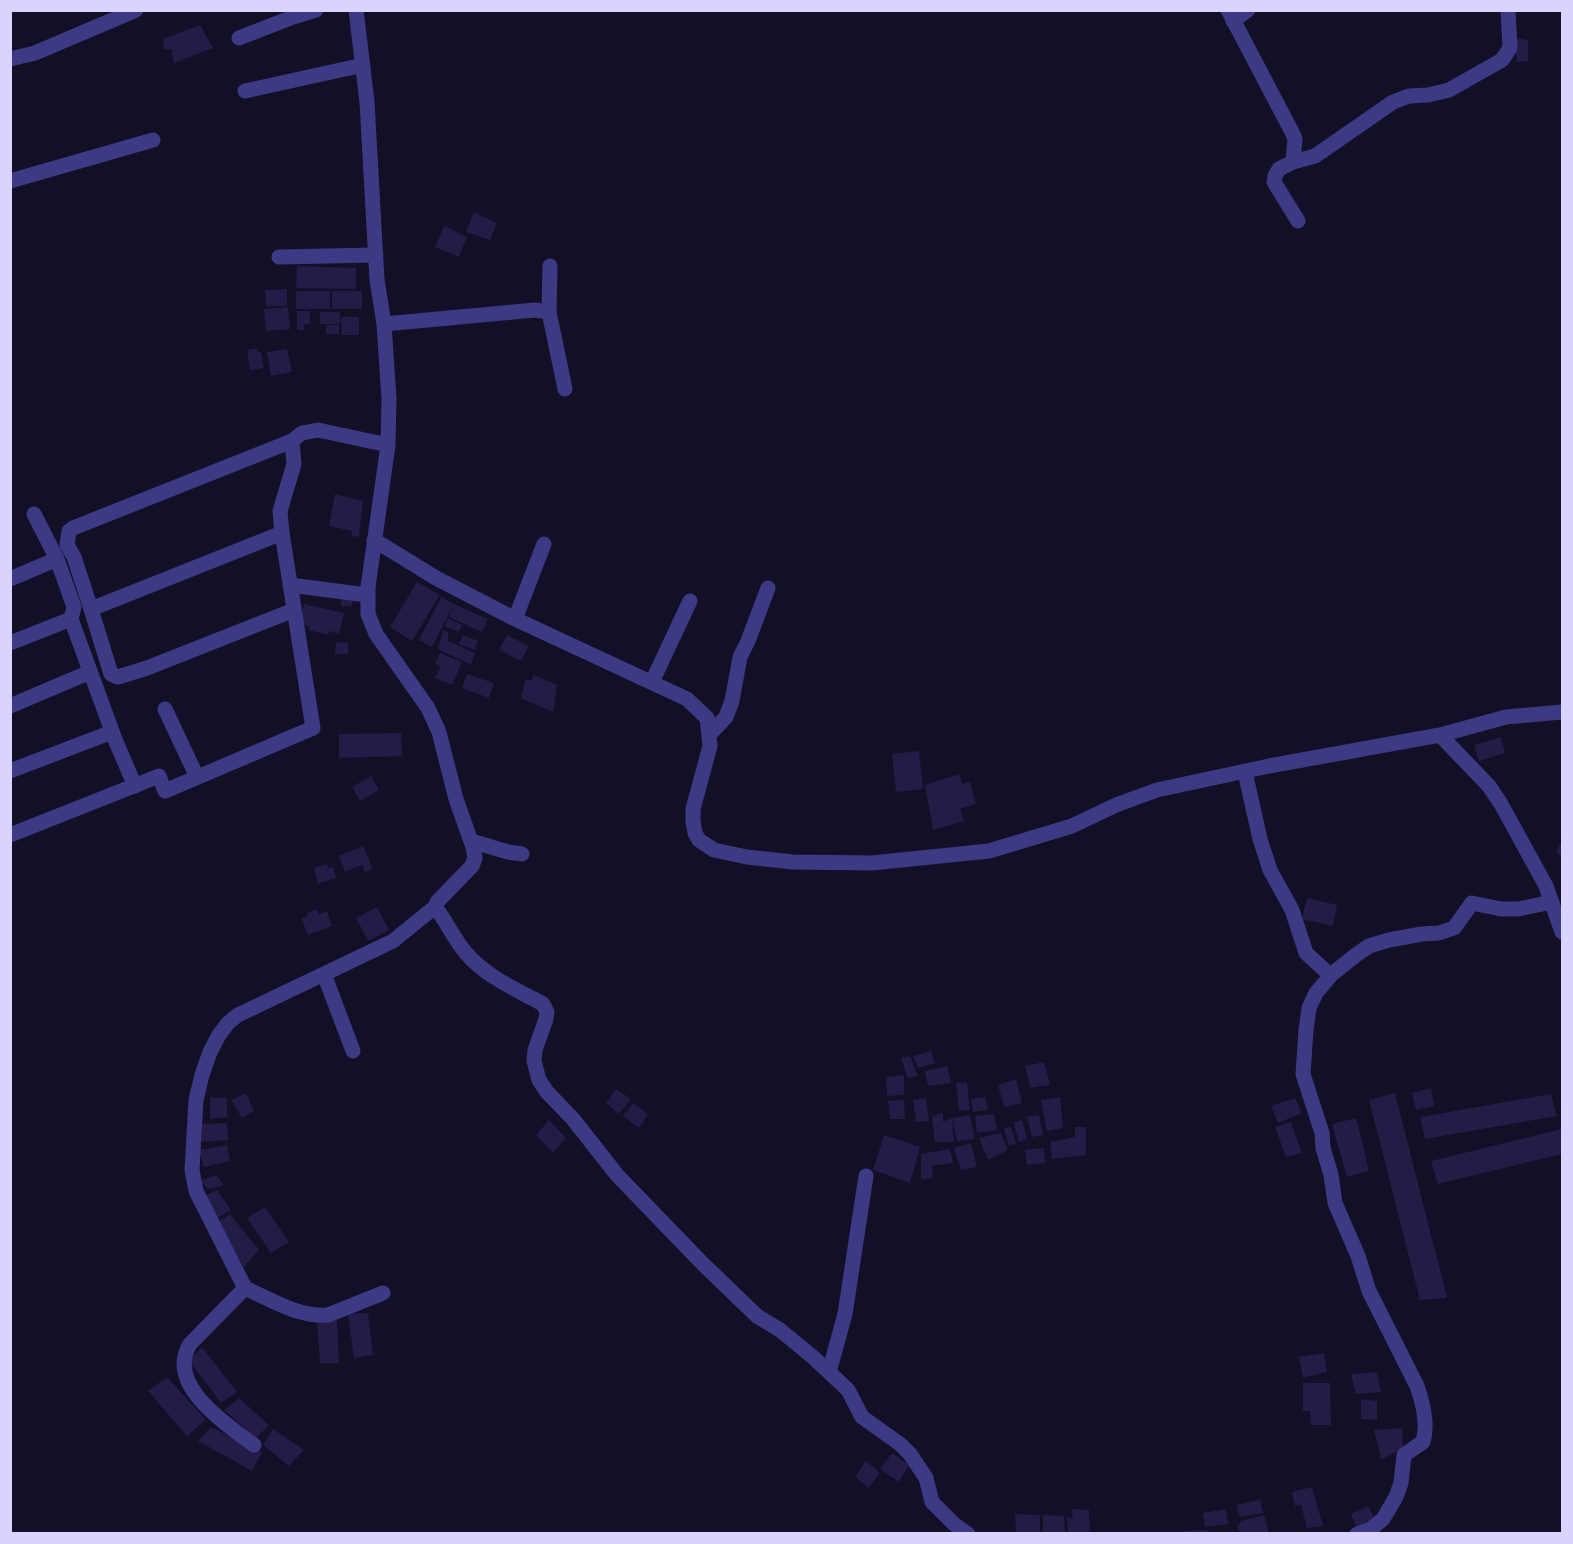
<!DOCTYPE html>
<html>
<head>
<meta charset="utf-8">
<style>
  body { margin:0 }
  #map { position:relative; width:1573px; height:1544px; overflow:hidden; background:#130f26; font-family:"Space Grotesk",sans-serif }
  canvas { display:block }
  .frame { position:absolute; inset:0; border:12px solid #d9d4ff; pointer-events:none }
</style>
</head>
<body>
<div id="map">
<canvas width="1573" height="1544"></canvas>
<div class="frame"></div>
</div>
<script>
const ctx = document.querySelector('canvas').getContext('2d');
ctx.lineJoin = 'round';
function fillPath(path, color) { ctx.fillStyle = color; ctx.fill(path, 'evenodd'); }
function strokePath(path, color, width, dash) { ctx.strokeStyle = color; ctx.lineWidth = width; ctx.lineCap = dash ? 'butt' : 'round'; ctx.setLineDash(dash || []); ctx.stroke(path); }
fillPath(new Path2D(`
  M 200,25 L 213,48 L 174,63 L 171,49 L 164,49 L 163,39 Z
  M 1514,38 L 1528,40 L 1528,61 L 1517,62 Z
  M 474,212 L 497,223 L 490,240 L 466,232 Z
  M 444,226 L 467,237 L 459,257 L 435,247 Z
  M 297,266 L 356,268 L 356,289 L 296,288 Z
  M 287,289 L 287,306 L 266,306 L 265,290 Z
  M 296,291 L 330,291 L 330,309 L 296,309 Z
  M 332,291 L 362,291 L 362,309 L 332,309 Z
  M 288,307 L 290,329 L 266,331 L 264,309 Z
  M 297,311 L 310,311 L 310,324 L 304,324 L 304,330 L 297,330 Z
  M 320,312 L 340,312 L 340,324 L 320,324 Z
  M 341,317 L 359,317 L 359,335 L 342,335 Z
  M 326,325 L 339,325 L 339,334 L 326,334 Z
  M 257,348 L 258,352 L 261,352 L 264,368 L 250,370 L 247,350 Z
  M 287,349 L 292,372 L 271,376 L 267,352 Z
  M 335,494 L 363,501 L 359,537 L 352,536 L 352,531 L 329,526 Z
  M 417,582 L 440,595 L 412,641 L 390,627 Z
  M 341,596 L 353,597 L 352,606 L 341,606 Z
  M 441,597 L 454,604 L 432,647 L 419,640 Z
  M 304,604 L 344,613 L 339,634 L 329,631 L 328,635 L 309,630 L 308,626 L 299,623 Z
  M 454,604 L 488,619 L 482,632 L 449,617 Z
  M 448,618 L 462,625 L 459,632 L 445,626 Z
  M 443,630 L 448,632 L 448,641 L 475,653 L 471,665 L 438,649 Z
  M 463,635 L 478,641 L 475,650 L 459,644 Z
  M 507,635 L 529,646 L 521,661 L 499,650 Z
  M 336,642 L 348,643 L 348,654 L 335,654 Z
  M 440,653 L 462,662 L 452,685 L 435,678 L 441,666 L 435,664 Z
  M 467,674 L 494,683 L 489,698 L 462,688 Z
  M 533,675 L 557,685 L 553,712 L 521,698 L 526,679 L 532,681 Z
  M 401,733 L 402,756 L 339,758 L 339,734 Z
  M 1501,737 L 1505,753 L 1479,761 L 1474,745 Z
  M 919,751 L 923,789 L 896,792 L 892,754 Z
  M 959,774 L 962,784 L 970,782 L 976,804 L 960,809 L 964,821 L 933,830 L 925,785 Z
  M 371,776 L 379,790 L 360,801 L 352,787 Z
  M 1562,841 L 1562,856 L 1556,852 Z
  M 363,846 L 373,869 L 365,872 L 362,865 L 345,872 L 339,856 Z
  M 327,864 L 328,868 L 333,867 L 336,878 L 318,884 L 314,868 Z
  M 1307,898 L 1337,905 L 1333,926 L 1302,919 Z
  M 377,907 L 389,930 L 368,941 L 356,918 Z
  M 317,909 L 319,914 L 327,911 L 332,926 L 308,935 L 301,918 L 308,916 L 307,913 Z
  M 931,1051 L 935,1063 L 918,1068 L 913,1056 Z
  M 910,1056 L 918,1076 L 908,1078 L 901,1058 Z
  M 1044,1062 L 1050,1085 L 1030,1088 L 1025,1066 Z
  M 947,1066 L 951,1083 L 928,1086 L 925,1071 Z
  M 904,1075 L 904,1095 L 887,1096 L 886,1077 Z
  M 1016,1079 L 1022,1103 L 1004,1107 L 998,1085 Z
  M 967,1082 L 970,1110 L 959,1111 L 956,1083 Z
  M 1431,1088 L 1434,1106 L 1416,1110 L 1412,1093 Z
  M 616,1089 L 631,1099 L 619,1114 L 606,1103 Z
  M 246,1093 L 254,1111 L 242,1118 L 231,1100 Z
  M 1395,1093 L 1447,1298 L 1420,1300 L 1369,1100 Z
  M 1551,1094 L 1557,1116 L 1425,1139 L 1420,1117 Z
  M 210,1097 L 227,1098 L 227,1117 L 210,1119 Z
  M 985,1097 L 988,1110 L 973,1112 L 971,1099 Z
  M 1060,1097 L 1063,1128 L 1047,1131 L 1041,1100 Z
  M 926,1098 L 929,1121 L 916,1122 L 913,1100 Z
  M 1295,1098 L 1302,1113 L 1278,1123 L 1271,1106 Z
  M 904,1100 L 905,1119 L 890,1119 L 888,1101 Z
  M 633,1103 L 648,1114 L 639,1128 L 623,1116 Z
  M 943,1113 L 943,1122 L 952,1118 L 970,1115 L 975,1139 L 957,1141 L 952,1118 L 954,1142 L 935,1142 L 932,1116 Z
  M 994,1114 L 997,1130 L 977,1133 L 975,1116 Z
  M 1039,1115 L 1043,1135 L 1032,1137 L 1027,1117 Z
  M 1356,1118 L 1369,1171 L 1347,1177 L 1332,1124 Z
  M 549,1120 L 566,1138 L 553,1153 L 536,1135 Z
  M 1022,1120 L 1027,1139 L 1019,1142 L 1013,1122 Z
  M 1291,1122 L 1302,1153 L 1286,1157 L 1275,1127 Z
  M 227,1123 L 228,1140 L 201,1142 L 202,1124 Z
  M 1011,1127 L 1016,1144 L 1008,1145 L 1004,1128 Z
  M 1075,1127 L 1086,1127 L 1086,1155 L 1052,1159 L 1050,1142 L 1075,1137 Z
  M 1562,1129 L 1562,1154 L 1438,1184 L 1431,1161 Z
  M 1001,1133 L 1008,1150 L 988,1160 L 979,1138 Z
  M 884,1135 L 920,1147 L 910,1183 L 873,1170 Z
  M 971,1143 L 977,1167 L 961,1170 L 954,1148 Z
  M 227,1145 L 230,1161 L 204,1167 L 199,1150 Z
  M 1044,1148 L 1045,1163 L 1027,1165 L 1025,1150 Z
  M 950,1149 L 953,1163 L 932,1166 L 933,1178 L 921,1179 L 921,1154 Z
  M 216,1175 L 224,1185 L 208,1189 L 200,1181 Z
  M 217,1190 L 231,1210 L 217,1218 L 205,1196 Z
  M 265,1207 L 289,1242 L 271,1253 L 247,1218 Z
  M 230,1214 L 259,1250 L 244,1267 L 217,1223 Z
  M 368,1313 L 373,1355 L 354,1358 L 348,1314 Z
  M 337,1319 L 339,1363 L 320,1363 L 317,1321 Z
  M 202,1347 L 237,1392 L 221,1403 L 189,1361 Z
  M 1324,1353 L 1327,1372 L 1303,1378 L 1299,1357 Z
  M 1377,1372 L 1381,1392 L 1356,1394 L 1351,1374 Z
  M 167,1377 L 206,1420 L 187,1436 L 148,1391 Z
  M 1303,1383 L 1330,1383 L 1331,1425 L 1311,1425 L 1310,1411 L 1303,1411 Z
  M 239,1398 L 269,1425 L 256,1438 L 224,1410 Z
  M 1361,1399 L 1377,1401 L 1377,1420 L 1361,1419 Z
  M 211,1427 L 262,1452 L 252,1471 L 198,1441 Z
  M 1402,1428 L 1403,1448 L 1381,1460 L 1374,1430 Z
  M 273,1429 L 304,1450 L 289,1466 L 263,1445 Z
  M 892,1453 L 909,1465 L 899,1482 L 880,1469 Z
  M 866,1461 L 880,1473 L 869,1488 L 855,1477 Z
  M 1312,1487 L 1323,1526 L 1307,1528 L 1301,1505 L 1295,1506 L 1292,1492 Z
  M 1260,1500 L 1263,1513 L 1240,1517 L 1236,1505 Z
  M 1368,1506 L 1376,1521 L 1358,1530 L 1351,1514 Z
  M 1071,1509 L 1089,1510 L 1090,1534 L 1068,1534 L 1067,1517 L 1073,1518 Z
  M 1226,1509 L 1228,1524 L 1205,1527 L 1203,1513 Z
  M 1015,1514 L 1040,1515 L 1040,1534 L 1016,1534 Z
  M 1043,1515 L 1064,1516 L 1065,1534 L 1043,1532 Z
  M 1264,1515 L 1269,1534 L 1242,1534 L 1237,1528 L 1241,1521 Z
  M 1208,1530 L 1207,1534 L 1184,1534 L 1184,1531 Z`), '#241b47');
strokePath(new Path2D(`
  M 1228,10 L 1293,134 L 1295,139 L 1293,162
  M 1233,21 L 1248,10
  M 239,38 L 293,17 L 316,10
  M 10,59 L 35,53 L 136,10
  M 245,91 L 363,65
  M 10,181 L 153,140
  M 1298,221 L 1274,182 L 1275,176 L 1279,169 L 1293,162 L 1315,156 L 1393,102 L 1409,96 L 1428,95 L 1449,90 L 1502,60 L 1510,48 L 1508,10
  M 279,257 L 376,255
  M 550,266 L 549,312 L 565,389
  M 384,324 L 535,310 L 549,312
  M 34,514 L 57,559 L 74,607 L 71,619 L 116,742 L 135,786
  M 282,533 L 91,609 L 74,557 L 67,545 L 69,531 L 73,528 L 292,441 L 302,433 L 318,430 L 388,445
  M 374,540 L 436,578 L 515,619 L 687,699 L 707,718 L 710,746 L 693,809 L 693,821 L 695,833 L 699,840 L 714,850 L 747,857 L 793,862 L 872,863 L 989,851 L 1072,826 L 1116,805 L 1157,790 L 1269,766 L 1440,735 L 1506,717 L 1562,712
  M 10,579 L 57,559
  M 290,585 L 367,595
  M 91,609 L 111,674 L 118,677 L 147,668 L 294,610
  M 515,619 L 544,544
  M 10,643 L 71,619
  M 652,682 L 690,601
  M 10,706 L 90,672
  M 165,709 L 197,777
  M 709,735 L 726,717 L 732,701 L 740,657 L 748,641 L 768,588
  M 1440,735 L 1489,786 L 1501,804 L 1546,886 L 1562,932
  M 10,771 L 112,732
  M 1245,772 L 1260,839 L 1270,870 L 1292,910 L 1306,953 L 1330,975
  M 10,835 L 159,776 L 165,791 L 313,728 L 282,533 L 280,511 L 294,464 L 292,441
  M 471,841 L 508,852 L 522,854
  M 435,907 C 447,922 454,939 466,953 C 485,976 517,990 543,1004 L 547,1012 L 546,1019 L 535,1050 L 534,1061 L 539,1080 L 547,1092 L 573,1119 L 617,1175 L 702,1263 L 757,1316 L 780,1330 L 814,1358 L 848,1390 L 862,1417 L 900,1444 L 910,1454 L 926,1478 L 932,1502 L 954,1524 L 968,1534
  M 324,974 L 353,1051
  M 245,1288 C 271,1300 298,1317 328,1315 L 383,1293
  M 829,1372 L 845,1314 L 866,1176
  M 254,1445 C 226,1424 165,1385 190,1344 L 245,1288 L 196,1191 L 192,1170 L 196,1100 L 202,1075 L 210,1052 L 219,1035 L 228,1023 L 238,1015 L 393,941 L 435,907 L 437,902 L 472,866 L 475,858 L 473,847 L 456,799 L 439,732 L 428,708 L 376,634 L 368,614 L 368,587 L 388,445 L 389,399 L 384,324 L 377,280 L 367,102 L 356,10
  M 1357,1534 L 1371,1529 L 1383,1519 L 1396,1497 L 1401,1483 L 1404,1455 L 1423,1442 C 1428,1425 1423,1403 1417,1386 L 1369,1291 L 1358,1256 L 1335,1203 L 1331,1175 L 1323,1148 L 1322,1133 L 1303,1074 L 1306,1030 L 1309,1008 L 1316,993 L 1332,974 L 1356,955 L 1369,946 L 1389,940 L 1422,934 L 1439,933 L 1454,928 L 1472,903 L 1501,909 L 1518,909 L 1552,902`), '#3d3a85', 15);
</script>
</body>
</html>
